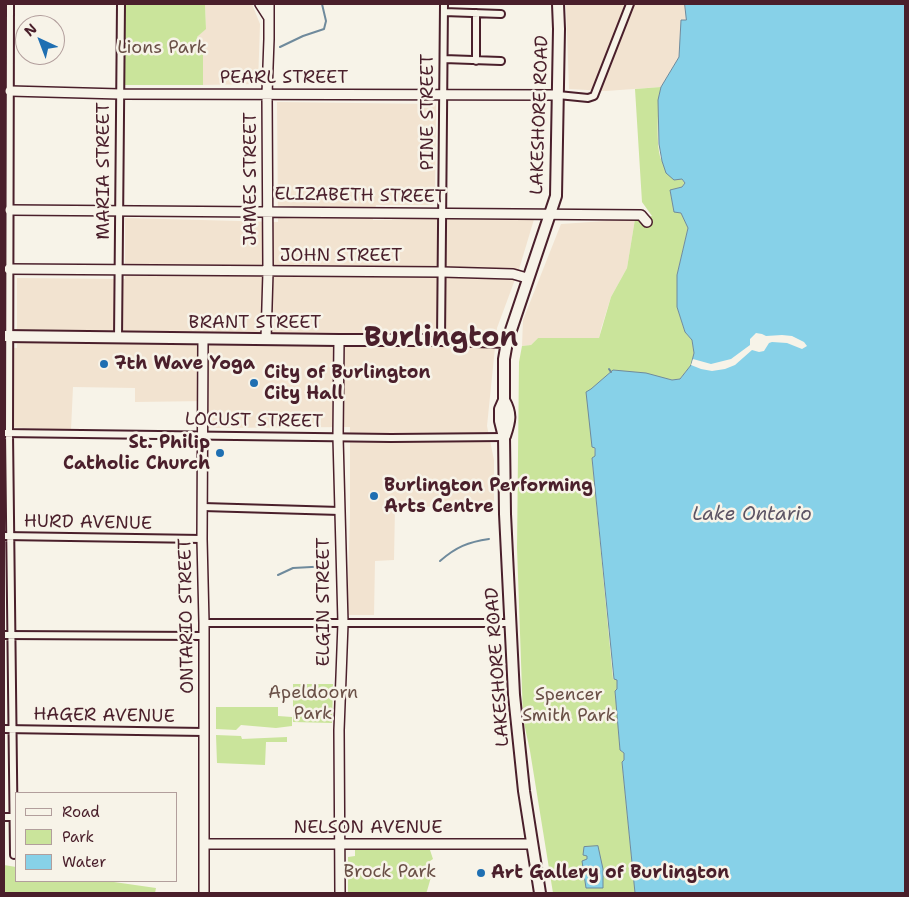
<!DOCTYPE html>
<html>
<head>
<meta charset="utf-8">
<style>
  body { margin:0 }
  #map { position:relative; width:909px; height:897px; overflow:hidden; background:#f7f3e8; font-family:"Shantell Sans",sans-serif }
  canvas { display:block }
  .frame { position:absolute; inset:0; border:5px solid #4a1f2b; pointer-events:none }
  .legend { position:absolute; left:15px; top:792px; width:162px; height:90px; box-sizing:border-box; background:#f7f3e8; border:1px solid #b29e9c; margin:0; padding:6px 9px; list-style:none; font-size:15px; color:#4a1f2b }
  .legend li { display:flex; align-items:center; gap:10px; height:25px }
  .legend b { width:25px; border:1px solid #b29e9c }
  .north { position:absolute; left:15px; top:15px; width:50px; height:50px; box-sizing:border-box; background:#f7f3e8; border:1px solid #b29e9c; border-radius:50%; rotate:317deg; font-size:14px; font-weight:700; line-height:20px; text-align:center; color:#4a1f2b }
  .north::after { content:''; display:block; margin:auto; width:18px; height:22px; background:#1f6fb2; clip-path:polygon(50% 0,100% 100%,50% 72%,0 100%) }
</style>
</head>
<body>
<div id="map">
<canvas width="909" height="897"></canvas>
<div class="frame"></div>
<ul class="legend">
<li><b style="height:6px;background:#f7f3e8"></b>Road</li>
<li><b style="height:14px;background:#cae49b"></b>Park</li>
<li><b style="height:14px;background:#87d1e8"></b>Water</li>
</ul>
<div class="north">N</div>
</div>
<script>
const ctx = document.querySelector('canvas').getContext('2d');
ctx.lineJoin = 'round';
function fillPath(path, color) { ctx.fillStyle = color; ctx.fill(path, 'evenodd'); }
function strokePath(path, color, width, dash) { ctx.strokeStyle = color; ctx.lineWidth = width; ctx.lineCap = dash ? 'butt' : 'round'; ctx.setLineDash(dash || []); ctx.stroke(path); }
function write(font, color, halo, rows, align = 'center') {
  ctx.font = font + ' "Shantell Sans",sans-serif'; ctx.lineWidth = 5; ctx.setLineDash([]); ctx.textBaseline = 'middle'; ctx.strokeStyle = halo; ctx.fillStyle = color; for (const [text, x, y, turn = 0] of rows) {
    ctx.save(); ctx.translate(x, y); ctx.rotate((+turn || 0) * Math.PI / 180); ctx.textAlign = isNaN(turn) ? turn : align; if (halo) ctx.strokeText(text, 0, 0); ctx.fillText(text, 0, 0); ctx.restore();
  }
}
fillPath(new Path2D(`
  M 205,4 L 252,4 L 260,24 L 258,84 L 203,85 L 203,56 L 197,37 L 206,28 Z
  M 566,4 L 685,4 L 686,20 L 681,21 L 679,57 L 661,87 L 606,91 L 569,89 Z
  M 277,102 L 436,104 L 435,203 L 432,205 L 376,205 L 373,220 L 535,216 L 520,266 L 497,328 L 487,426 L 494,460 L 494,506 L 395,507 L 394,560 L 375,561 L 374,615 L 347,615 L 350,514 L 350,427 L 208,428 L 207,401 L 135,402 L 135,388 L 73,387 L 71,430 L 4,427 L 4,347 L 17,348 L 17,278 L 125,279 L 125,218 L 278,222 Z
  M 635,219 L 627,268 L 611,297 L 601,329 L 599,339 L 538,338 L 531,345 L 522,346 L 523,320 L 561,224 Z`), '#f2e3d0');
fillPath(new Path2D(`
  M 125,4 L 205,4 L 206,29 L 197,37 L 203,45 L 203,85 L 124,85 Z
  M 661,87 C 658,101 655,150 662,161 C 666,169 679,175 685,183 L 682,187 L 670,190 L 674,211 L 681,213 L 688,228 L 677,275 L 677,307 L 685,332 L 692,340 L 694,353 L 691,365 L 680,379 L 672,380 L 613,370 L 591,390 L 595,457 L 592,459 L 613,679 L 617,680 L 617,689 L 615,691 L 620,750 L 624,753 L 625,760 L 622,762 L 635,893 L 553,893 L 530,751 L 523,718 L 517,548 L 519,362 L 522,346 L 531,345 L 538,338 L 599,338 L 611,297 L 627,268 L 635,219 L 652,216 L 642,202 L 635,89 Z
  M 293,684 L 333,684 L 332,723 L 293,722 Z
  M 216,707 L 278,707 L 278,716 L 292,717 L 292,726 L 276,728 L 241,725 L 236,730 L 216,729 Z
  M 216,735 L 241,736 L 242,739 L 287,737 L 287,742 L 266,742 L 265,765 L 217,763 Z
  M 355,850 L 430,850 L 433,859 L 430,861 L 431,877 L 427,891 L 426,893 L 348,893 L 348,857 L 355,856 Z
  M 4,865 L 16,867 L 16,881 L 107,881 L 156,888 L 155,893 L 4,893 Z`), '#cae49b');
const water = new Path2D(`
  M 685,4 L 905,4 L 905,893 L 635,893 L 622,762 L 624,760 L 624,753 L 620,750 L 615,691 L 617,689 L 617,680 L 614,679 L 592,458 L 595,456 L 595,448 L 592,447 L 586,392 L 591,389 L 613,370 L 646,373 L 672,380 L 680,379 L 691,365 L 694,353 L 692,340 L 685,332 L 677,307 L 677,275 L 688,228 L 681,213 L 674,212 L 670,190 L 682,187 L 685,183 L 682,179 L 674,180 L 666,173 L 662,161 L 659,144 L 658,100 L 661,87 L 679,57 L 681,20 L 686,20 Z
  M 598,846 L 603,869 L 603,888 L 586,888 L 582,861 L 587,859 L 587,856 L 583,855 L 584,847 Z`);
fillPath(water, '#87d1e8');
strokePath(water, '#6f8a9c', 1);
fillPath(new Path2D(`
  M 756,333 L 762,334 L 766,336 L 782,335 L 792,336 L 804,342 L 807,346 L 802,349 L 787,343 L 772,342 L 769,343 L 764,351 L 759,352 L 752,350 L 735,365 L 725,369 L 712,371 L 701,369 L 691,365 L 693,359 L 711,364 L 731,359 L 750,345 L 750,339 Z`), '#f7f3e8');
strokePath(new Path2D(`
  M 280,47 L 303,36 L 324,29 L 326,21 L 322,4
  M 609,369 L 611,372
  M 440,561 C 456,547 468,542 489,539
  M 278,575 L 293,568 L 330,566`), '#6f8a9c', 2);
const street = new Path2D(`
  M 10,4 L 9,433 L 14,855
  M 444,12 L 501,14
  M 444,59 L 501,61
  M 476,61 L 476,13
  M 558,95 L 588,98 L 594,96 L 630,4
  M 118,339 L 121,4
  M 441,340 L 444,4
  M 4,433 L 391,438 L 504,437
  M 203,507 L 340,511
  M 4,536 L 202,539
  M 204,623 L 511,623
  M 4,635 L 204,636
  M 4,729 L 204,732
  M 4,817 L 16,817`);
const secondary = new Path2D(`
  M 260,4 L 269,18
  M 10,91 L 120,94 L 558,95
  M 10,210 L 641,215 L 647,222
  M 9,269 L 442,272 L 513,274 L 527,278
  M 203,339 L 202,539 L 204,623 L 204,893
  M 266,339 L 268,272 L 267,94 L 269,39 L 269,4
  M 339,340 L 338,437 L 343,623 L 339,730 L 340,893
  M 205,844 L 532,844`);
const primary = new Path2D(`
  M 4,336 L 339,340 L 441,340 L 507,342
  M 504,400 C 512,414 510,421 505,436
  M 540,893 L 524,791 L 514,695 L 505,514 L 504,437 L 500,421 L 500,409 L 504,400 L 504,359 L 507,342 L 556,196 L 559,29 L 558,4`);
strokePath(street, '#4a1f2b', 10);
strokePath(secondary, '#4a1f2b', 12);
strokePath(primary, '#4a1f2b', 14);
strokePath(street, '#f7f3e8', 6);
strokePath(secondary, '#f7f3e8', 9);
strokePath(primary, '#f7f3e8', 10);
for (const [x, y, r, color] of [
  [104,364,5,"#1f6fb2"],
  [254,383,5,"#1f6fb2"],
  [220,453,5,"#1f6fb2"],
  [374,496,5,"#1f6fb2"],
  [481,873,5,"#1f6fb2"]
]) { const dot = new Path2D(); dot.arc(x, y, r, 0, 2 * Math.PI); ctx.fillStyle = color; ctx.fill(dot); strokePath(dot, '#f7f3e8', 2); }
write('18px', '#6a5047', '#f7f3e8', [
  ["Lions Park",162,48],
  ["Apeldoorn",313,693],
  ["Park",313,714],
  ["Spencer",569,695],
  ["Smith Park",569,716],
  ["Brock Park",390,872]
]);
write('18px', '#4a1f2b', '#f7f3e8', [
  ["PEARL STREET",284,78],
  ["PINE STREET",428,112,-90],
  ["LAKESHORE ROAD",540,115,-88],
  ["MARIA STREET",104,171,-90],
  ["JAMES STREET",251,179,-90],
  ["ELIZABETH STREET",360,196,1],
  ["JOHN STREET",341,256],
  ["BRANT STREET",255,323],
  ["LOCUST STREET",254,421,1],
  ["HURD AVENUE",88,523,1],
  ["ELGIN STREET",324,602,-90],
  ["ONTARIO STREET",187,616,-91],
  ["LAKESHORE ROAD",498,667,-94],
  ["HAGER AVENUE",104,716,1],
  ["NELSON AVENUE",368,828]
]);
write('bold 18px', '#4a1f2b', '#f7f3e8', [
  ["7th Wave Yoga",114,364],
  ["City of Burlington",264,373],
  ["City Hall",264,394],
  ["St. Philip",210,443,"right"],
  ["Catholic Church",210,464,"right"],
  ["Burlington Performing",384,486],
  ["Arts Centre",384,507],
  ["Art Gallery of Burlington",491,873]
], 'left');
write('italic 19px', '#5c5464', '#f7f3e8', [
  ["Lake Ontario",752,515]
]);
write('bold 28px', '#4a1f2b', '#f7f3e8', [
  ["Burlington",441,339]
]);
</script>
</body>
</html>
